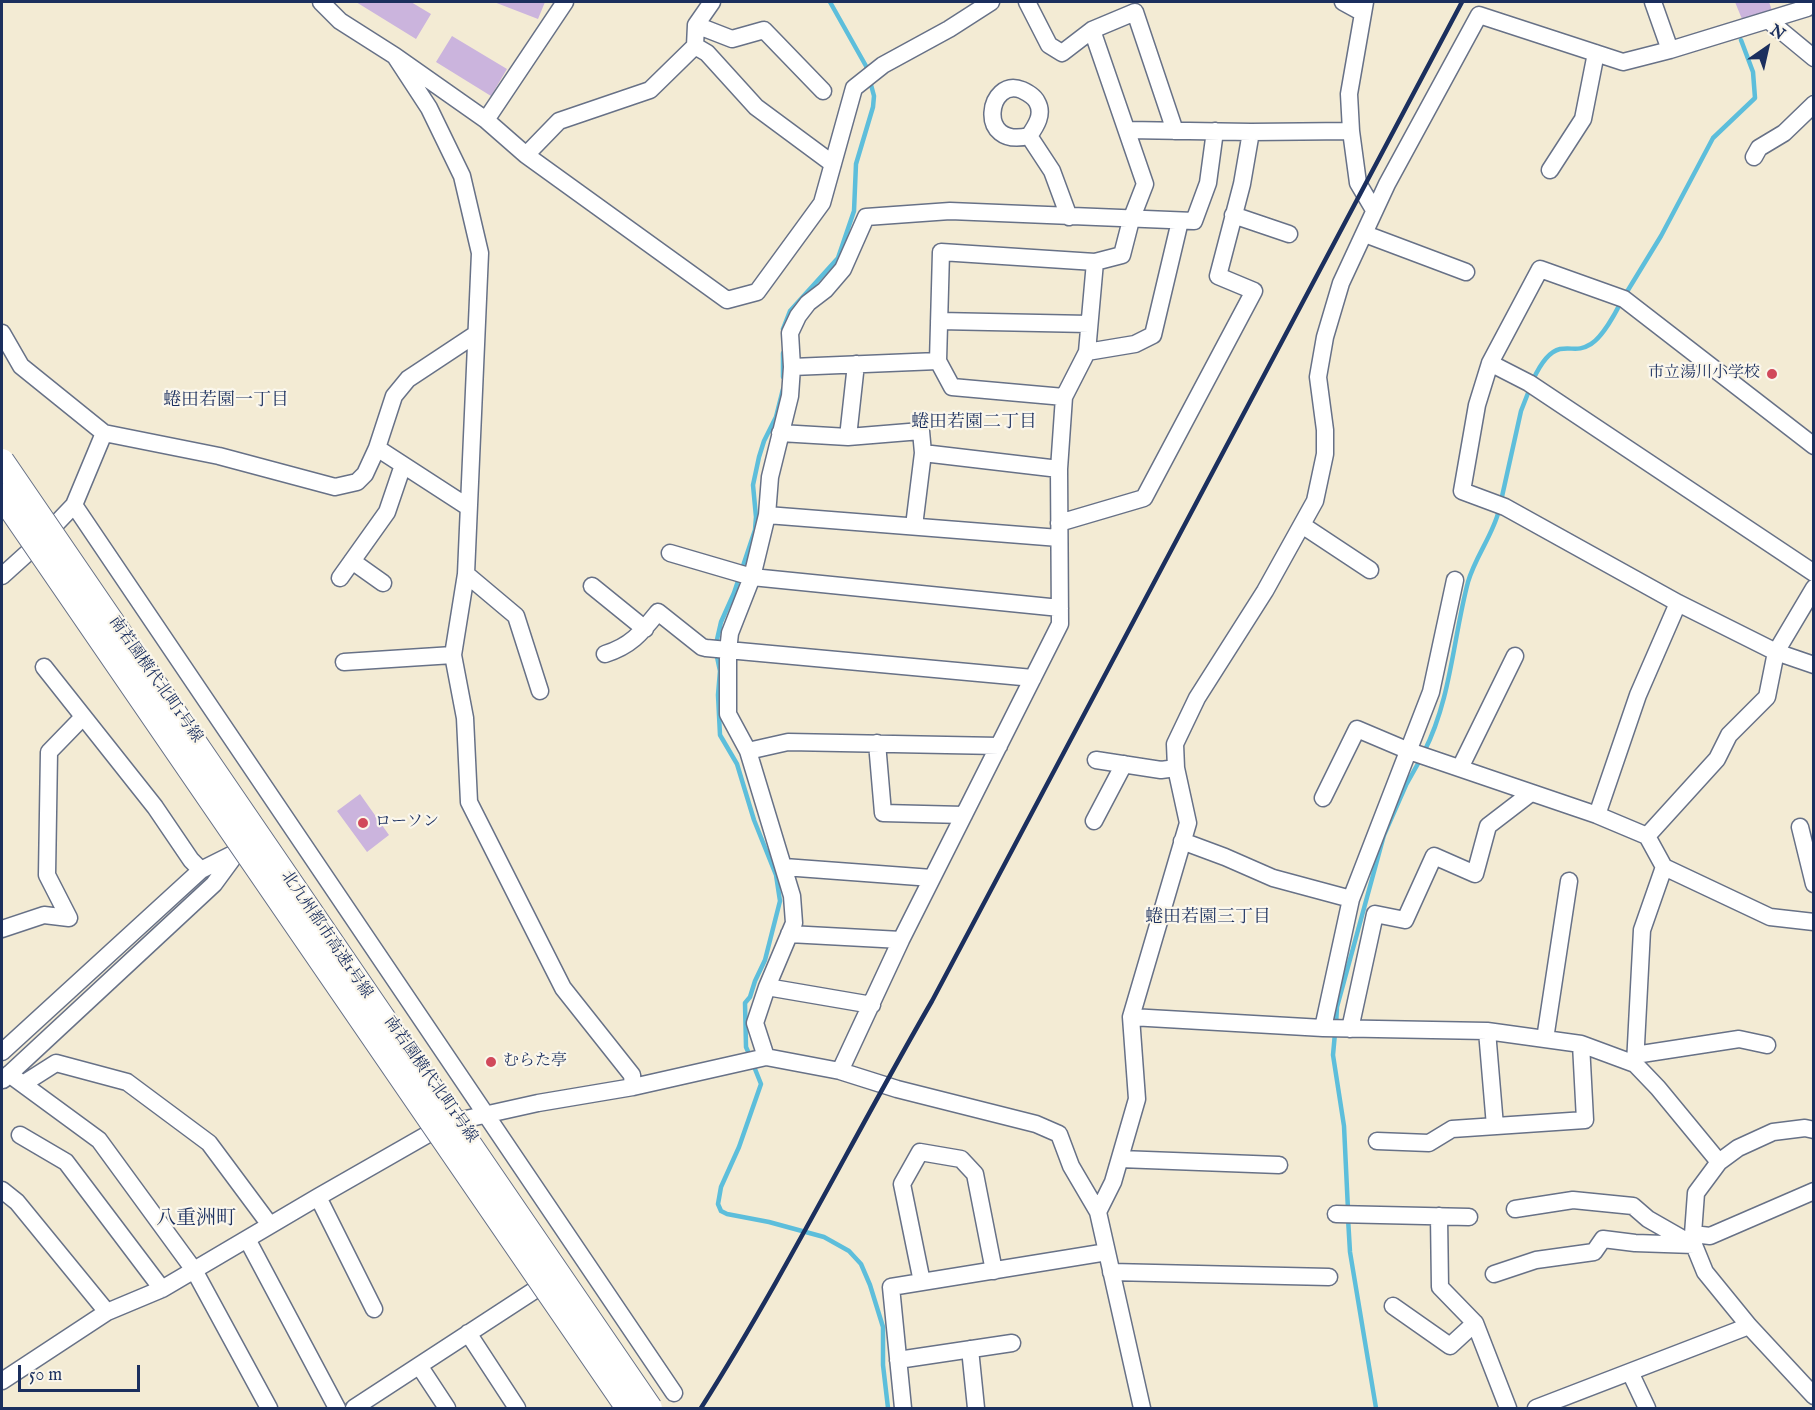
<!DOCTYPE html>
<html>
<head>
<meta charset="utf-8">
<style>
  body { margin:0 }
  #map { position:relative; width:1815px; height:1410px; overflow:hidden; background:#f3ebd4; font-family:"IM FELL English",serif }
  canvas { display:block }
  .frame { position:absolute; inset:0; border:3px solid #1b2f5e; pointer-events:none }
  .north { position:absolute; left:1737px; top:18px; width:60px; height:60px; -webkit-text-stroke:4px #fbf7ec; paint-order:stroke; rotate:34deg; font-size:16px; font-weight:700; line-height:24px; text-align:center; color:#1b2f5e }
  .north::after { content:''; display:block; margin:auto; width:21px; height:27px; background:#1b2f5e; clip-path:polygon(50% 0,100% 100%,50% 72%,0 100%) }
  .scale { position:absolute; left:18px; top:1365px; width:122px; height:27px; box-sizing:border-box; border:3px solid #1b2f5e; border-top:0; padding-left:8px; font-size:18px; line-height:21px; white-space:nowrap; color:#1b2f5e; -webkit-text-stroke:4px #fbf7ec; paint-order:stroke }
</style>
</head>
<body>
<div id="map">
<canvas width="1815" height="1410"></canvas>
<div class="frame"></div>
<div class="north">N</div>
<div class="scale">50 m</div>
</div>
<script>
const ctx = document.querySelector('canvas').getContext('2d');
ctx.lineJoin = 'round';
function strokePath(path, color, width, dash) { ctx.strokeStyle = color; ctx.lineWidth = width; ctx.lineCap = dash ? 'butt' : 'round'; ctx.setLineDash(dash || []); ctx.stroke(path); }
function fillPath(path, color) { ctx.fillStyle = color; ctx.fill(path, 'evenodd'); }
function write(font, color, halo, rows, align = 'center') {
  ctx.font = font + ' "IM FELL English","Noto Serif JP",serif'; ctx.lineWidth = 4.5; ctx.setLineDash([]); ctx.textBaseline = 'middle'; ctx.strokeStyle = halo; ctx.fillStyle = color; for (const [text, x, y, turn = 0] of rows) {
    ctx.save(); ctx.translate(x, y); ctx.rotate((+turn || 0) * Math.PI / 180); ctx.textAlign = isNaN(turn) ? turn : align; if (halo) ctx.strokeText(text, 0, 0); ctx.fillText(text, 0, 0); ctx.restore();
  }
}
strokePath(new Path2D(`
  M 830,2 L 866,66 L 868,73
  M 1625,295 L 1661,236 L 1713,138 L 1755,98 L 1753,72 L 1741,40
  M 783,329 L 790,311 L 838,258 L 854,211 L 856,164 L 873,107 L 874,96 L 870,81
  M 783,353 L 783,377
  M 1533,380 C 1538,369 1547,352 1560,349 C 1573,347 1578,352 1591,344 C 1602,337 1615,314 1621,302
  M 1501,501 L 1521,411 L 1530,388
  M 716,644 L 721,622 L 734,593 L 755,530 L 756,517 L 753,485 L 759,457 L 764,441 L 776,417 L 783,389
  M 716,652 L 720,671 L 718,695 L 720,735 L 737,764 L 754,820 L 776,875 L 780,901 L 765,960 L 755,981 L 750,997 L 745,1003 L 746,1047 L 750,1056
  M 1424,752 C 1451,699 1453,639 1468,582 C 1475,557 1493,535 1499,510
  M 1336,1025 L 1337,1007 L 1384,835 L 1406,785 L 1420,760
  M 1335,1033 L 1333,1055 L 1344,1126 L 1348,1210
  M 753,1064 L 761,1084 L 739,1147 L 721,1187 L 718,1204 L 721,1211 L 727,1214 L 769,1222 L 824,1237 L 849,1251 L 861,1264 L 870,1285 L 883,1327 L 883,1365 L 888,1408
  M 1348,1218 L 1350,1252 L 1376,1408`), '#5dbedb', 4.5);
fillPath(new Path2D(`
  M 356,2 L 411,2 L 431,14 L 416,39 Z
  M 494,2 L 545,2 L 538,19 Z
  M 1735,2 L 1769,2 L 1773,13 L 1744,24 Z
  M 452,36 L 507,69 L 491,96 L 436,62 Z
  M 360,794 L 389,835 L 367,852 L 337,811 Z`), '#cbb4dd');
const minor = new Path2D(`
  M 321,2 L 340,21 L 395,56 L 486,120 L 526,155 L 727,300 L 757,292 L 822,203 L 854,88 L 883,65 L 949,29 L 991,2
  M 1343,2 L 1363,13
  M 1365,2 L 1349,94 L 1351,131 L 1358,183 L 1374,210
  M 1653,2 L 1670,50
  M 1768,20 L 1814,58
  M 696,25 L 732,39 L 764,30 L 823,91
  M 1092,30 L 1135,12 L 1175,131
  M 695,46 L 707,53 L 756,107 L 833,164
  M 395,56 L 429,108 L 462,176 L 480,253 L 466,574 L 453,655 L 465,718 L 469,802 L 563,988 L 632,1075 L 633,1087
  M 486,120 L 565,2
  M 1127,130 L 1251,132 L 1351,131
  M 1029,136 C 1036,126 1044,114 1037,102 C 1034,96 1028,93 1022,90 C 988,76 975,149 1029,136 L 1052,171 L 1069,217
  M 526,155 L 559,121 L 650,90 L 695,46 L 696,25 L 712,2
  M 1754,157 L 1759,148 L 1784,133 L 1814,104
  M 1550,170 L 1583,119 L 1596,53
  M 1233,215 L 1289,234
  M 1365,234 L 1466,272
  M 939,321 L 1089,324
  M 2,333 L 21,366 L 104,433 L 219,456 L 335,487 L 357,482 L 365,474 L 377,448 L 468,507
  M 1087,352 L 1135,344 L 1153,335 L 1180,221
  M 938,361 L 941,252 L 1095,262
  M 1490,363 L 1529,383 L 1814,573
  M 792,367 L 938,361 L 952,387 L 1064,397
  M 780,433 L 848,437 L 921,431 L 923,453 L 914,526
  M 848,437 L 856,364
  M 1814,446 L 1624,299 L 1540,269 L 1490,363 L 1477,405 L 1462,491 L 1505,507 L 1678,603 L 1776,652 L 1814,665
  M 377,448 L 394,396 L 408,379 L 476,334
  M 923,453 L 1059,469
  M 74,505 L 674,1393
  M 767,515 L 1059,538
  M 1059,523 L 1144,498 L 1254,291 L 1218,276 L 1242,184 L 1251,132
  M 1302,525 L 1370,570
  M 670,553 L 752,577 L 1060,608
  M 352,561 L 383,583
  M 466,574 L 516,616 L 540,691
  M 2,576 L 33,548 L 74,505 L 104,433
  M 340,578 L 387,512 L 403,465
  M 592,586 L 645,629
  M 605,654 C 631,646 641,633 658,612 L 702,647 L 706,648 L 1033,678
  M 344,662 L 453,655
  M 44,667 L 155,807 L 191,860 L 201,870
  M 877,743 L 883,813 L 964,815
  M 748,751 L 788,742 L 999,746
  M 1096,760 L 1161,770 L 1176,768
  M 1460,768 L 1515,656
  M 1323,798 L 1357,729 L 1409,751 L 1597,815 L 1647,836 L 1664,867 L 1770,917 L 1814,922
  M 1597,815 L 1638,695 L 1678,603
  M 1094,821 L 1124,764
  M 1800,827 L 1814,884
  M 1647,836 L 1717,759 L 1729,735 L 1767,697 L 1776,652 L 1814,588
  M 1182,841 L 1225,857 L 1273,878 L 1351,899
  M 784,867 L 932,878
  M 2,929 L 44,915 L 69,918 L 47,875 L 49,752 L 82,718
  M 789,934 L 901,940
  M 767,987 L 872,1005
  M 1131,1017 L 1323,1028 L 1487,1031 L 1581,1044 L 1635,1064 L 1658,1088 L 1719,1162
  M 1323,1028 L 1351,899 L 1431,692 L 1455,580
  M 1350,1029 L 1375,914 L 1405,920 L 1434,856 L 1475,874 L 1488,826 L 1531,793
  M 1487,1031 L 1495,1126
  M 1545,1039 L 1569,881
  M 2,1052 L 201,870 L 239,851 L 251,840
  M 1635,1055 L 1739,1039 L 1767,1045
  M 766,1057 L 755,1023 L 767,987 L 794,923 L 792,896 L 748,751 L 728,714 L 728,651 L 730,633 L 752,577 L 767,515 L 770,477 L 790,396 L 792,367 L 790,333 L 798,316 L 808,303 L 825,290 L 843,269 L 866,217 L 950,211 L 1194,221 L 1208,183 L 1215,131
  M 1635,1064 L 1642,930 L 1664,867
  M 840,1071 L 901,940 L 1060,624 L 1059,469 L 1064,397 L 1087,352 L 1095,262 L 1122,255 L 1131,220 L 1145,184 L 1092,30 L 1062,53 L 1049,45 L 1027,2
  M 9,1074 L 99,1140 L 194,1270 L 269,1408
  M 3,1080 L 214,884 L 236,854
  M 23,1084 L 56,1063 L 127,1082 L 209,1143 L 270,1225
  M 1814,1130 L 1805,1128 L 1773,1132 L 1738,1148 L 1719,1162 L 1696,1193 L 1693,1234 L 1694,1245 L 1705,1272 L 1749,1326 L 1814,1396
  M 20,1135 L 66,1162 L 162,1289
  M 1377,1141 L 1429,1143 L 1452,1129 L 1585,1120 L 1581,1044
  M 1120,1159 L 1279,1165
  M 2,1190 L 17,1202 L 107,1312
  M 318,1197 L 374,1309
  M 1515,1209 L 1573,1200 L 1633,1206 L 1648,1219 L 1690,1243
  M 1098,1212 L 1113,1182 L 1137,1099 L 1131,1017 L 1188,823 L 1176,768 L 1175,744 L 1197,698 L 1265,591 L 1315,501 L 1325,454 L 1325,430 L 1318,377 L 1325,337 L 1341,283 L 1387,184 L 1479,15 L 1623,62 L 1670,50 L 1807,8 L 1809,2
  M 1336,1214 L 1469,1217
  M 1439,1216 L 1440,1287 L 1475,1323 L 1508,1408
  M 1693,1234 L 1710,1236 L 1814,1191
  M 247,1239 L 337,1408
  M 1111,1272 L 1329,1277
  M 1494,1274 L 1536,1260 L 1594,1252 L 1603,1239 L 1635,1243 L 1694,1245
  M 922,1282 L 902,1184 L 920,1152 L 961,1159 L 975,1174 L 994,1271
  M 1393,1306 L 1450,1346 L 1475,1323
  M 468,1333 L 517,1408
  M 970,1349 L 976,1408
  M 898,1360 L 1012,1343
  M 420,1367 L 447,1408
  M 1630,1372 L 1647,1408
  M 2,1381 L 107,1312 L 162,1289 L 318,1197 L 430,1133 L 457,1121 L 538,1103 L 633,1087 L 766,1057 L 840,1071 L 897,1089 L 1036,1124 L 1059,1134 L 1071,1166 L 1098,1212 L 1142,1408
  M 354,1408 L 538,1288
  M 903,1408 L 891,1287 L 1107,1252
  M 1536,1408 L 1749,1326`);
strokePath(minor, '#677187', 19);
strokePath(minor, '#fff', 16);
strokePath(new Path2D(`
  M 701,1408 C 784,1277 854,1136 932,1001 L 1462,2`), '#1b2f5e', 4.5);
const highwayBridge = new Path2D(`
  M 2,461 L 650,1408
  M 2,496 L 628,1408`);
strokePath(highwayBridge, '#677187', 26, []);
strokePath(highwayBridge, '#fff', 24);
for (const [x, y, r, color] of [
  [1772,374,6,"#d1495b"],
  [363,823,6,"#d1495b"],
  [491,1062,6,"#d1495b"]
]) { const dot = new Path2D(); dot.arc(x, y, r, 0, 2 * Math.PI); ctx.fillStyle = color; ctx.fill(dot); strokePath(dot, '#fbf7ec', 2); }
write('16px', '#1b2f5e', '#fbf7ec', [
  ["市立湯川小学校",1760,374,"right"],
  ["ローソン",375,823],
  ["むらた亭",503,1062]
], 'left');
write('16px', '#1b2f5e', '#fbf7ec', [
  ["南若園横代北町1号線",155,680,55],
  ["北九州都市高速1号線",326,935,56],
  ["南若園横代北町1号線",430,1080,55]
]);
write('18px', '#1b2f5e', '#fbf7ec', [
  ["蜷田若園一丁目",226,401],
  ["蜷田若園二丁目",974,423],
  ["蜷田若園三丁目",1208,918]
]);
write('20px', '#1b2f5e', '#fbf7ec', [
  ["八重洲町",196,1220]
]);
</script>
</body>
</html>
